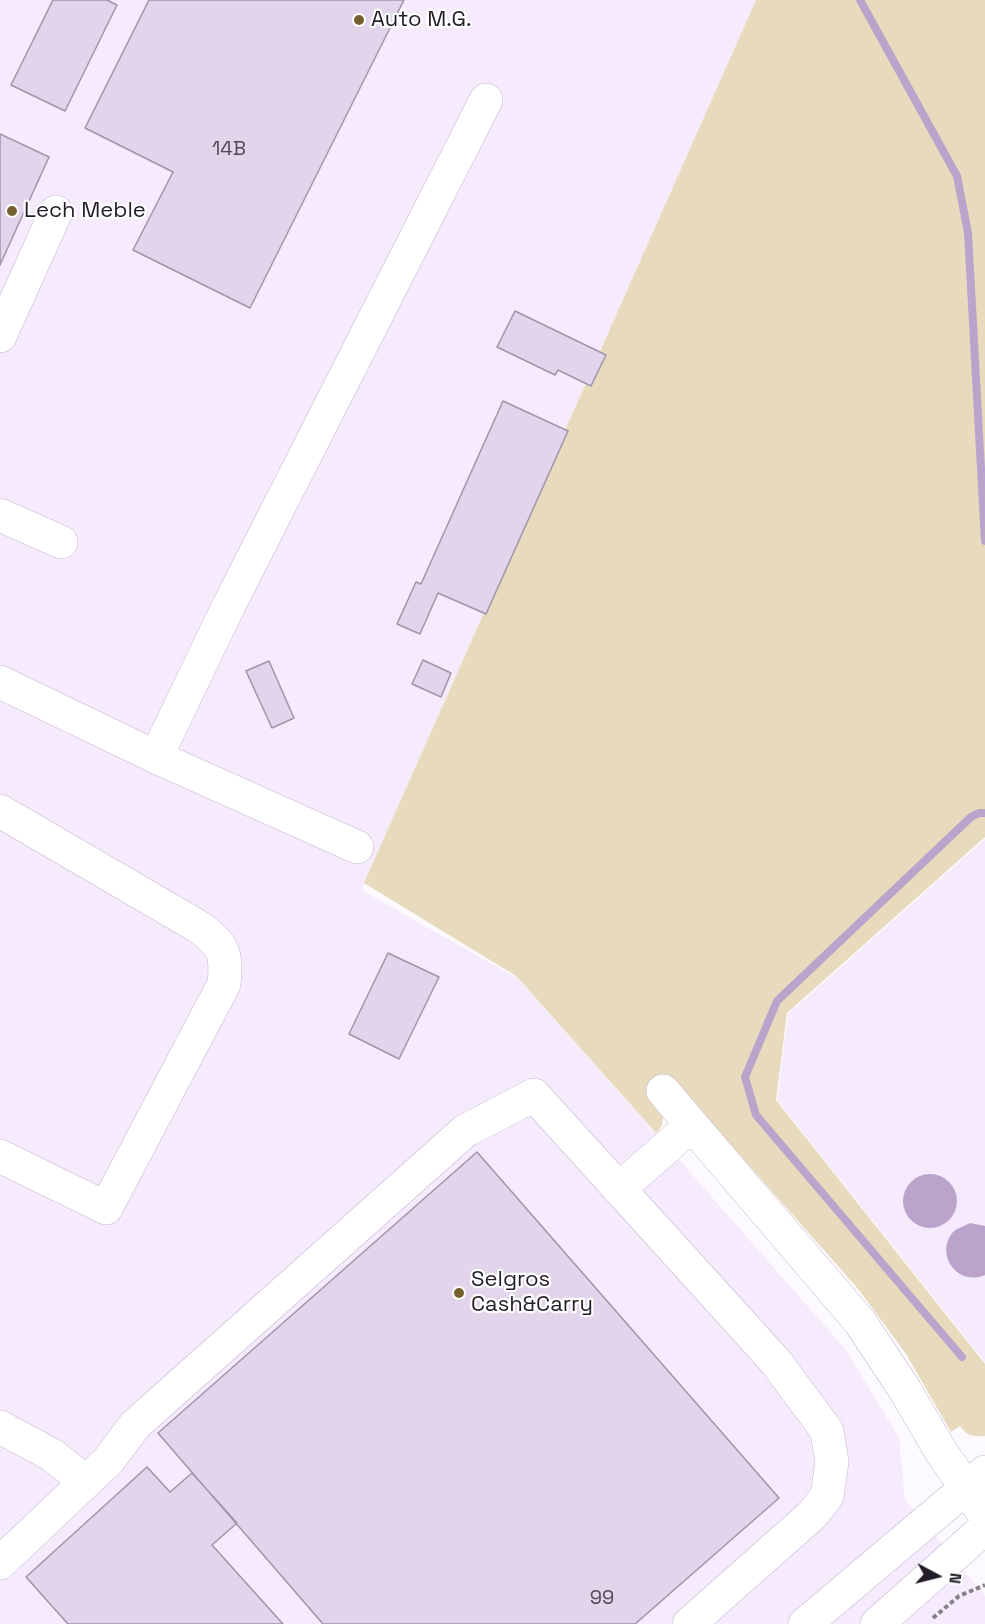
<!DOCTYPE html>
<html>
<head>
<meta charset="utf-8">
<style>
  body { margin:0 }
  #map { position:relative; width:985px; height:1624px; overflow:hidden; background:#fcfafe; font-family:"Space Grotesk",sans-serif }
  canvas { display:block }
  .north { position:absolute; left:907px; top:1546px; width:60px; height:60px; -webkit-text-stroke:4px #fff; paint-order:stroke; rotate:97deg; font-size:16px; font-weight:700; line-height:24px; text-align:center; color:#211c25 }
  .north::after { content:''; display:block; margin:auto; width:21px; height:27px; background:#211c25; clip-path:polygon(50% 0,100% 100%,50% 72%,0 100%) }
</style>
</head>
<body>
<div id="map">
<canvas width="985" height="1624"></canvas>
<div class="north">N</div>
</div>
<script>
const ctx = document.querySelector('canvas').getContext('2d');
ctx.lineJoin = 'round';
function fillPath(path, color) { ctx.fillStyle = color; ctx.fill(path, 'evenodd'); }
function strokePath(path, color, width, dash) { ctx.strokeStyle = color; ctx.lineWidth = width; ctx.lineCap = dash ? 'butt' : 'round'; ctx.setLineDash(dash || []); ctx.stroke(path); }
function write(font, color, halo, rows, align = 'center') {
  ctx.font = font + ' "Space Grotesk",sans-serif'; ctx.lineWidth = 4.5; ctx.setLineDash([]); ctx.textBaseline = 'middle'; ctx.strokeStyle = halo; ctx.fillStyle = color; for (const [text, x, y, turn = 0] of rows) {
    ctx.save(); ctx.translate(x, y); ctx.rotate((+turn || 0) * Math.PI / 180); ctx.textAlign = isNaN(turn) ? turn : align; if (halo) ctx.strokeText(text, 0, 0); ctx.fillText(text, 0, 0); ctx.restore();
  }
}
fillPath(new Path2D(`
  M 0,0 L 756,0 L 364,883 L 363,891 L 517,978 L 668,1147 L 846,1350 L 899,1438 L 905,1499 L 985,1596 L 985,1624 L 0,1624 Z
  M 985,839 L 985,1362 L 777,1100 L 788,1014 Z`), '#f5ebfd');
fillPath(new Path2D(`
  M 756,0 L 985,0 L 985,837 L 787,1013 L 776,1100 L 985,1364 L 985,1436 C 973,1437 967,1436 960,1426 L 951,1432 L 906,1354 L 859,1290 L 671,1077 L 648,1098 L 663,1117 L 662,1126 L 656,1133 L 516,976 L 364,883 Z`), '#e8dbbd');
fillPath(new Path2D(`
  M903 1201a27 27 0 1 1 54 0a27 27 0 1 1-54 0Z
  M 970,1223 L 985,1226 L 985,1275 C 958,1287 934,1255 953,1232 C 957,1228 965,1226 970,1223 Z`), '#bba4cc');
strokePath(new Path2D(`
  M 860,0 L 957,176 L 968,233 L 985,541
  M 962,1357 L 756,1115 L 745,1077 L 777,1001 L 971,817 L 979,813 L 985,813`), '#bba4cc', 8);
const building = new Path2D(`
  M 53,0 L 107,0 L 117,5 L 65,111 L 11,85 Z
  M 149,0 L 404,0 L 250,308 L 133,250 L 173,172 L 85,128 Z
  M 0,134 L 49,157 L 0,265 Z
  M 515,311 L 606,355 L 591,386 L 558,370 L 555,375 L 497,347 Z
  M 503,401 L 568,431 L 486,614 L 438,593 L 420,634 L 397,624 L 416,582 L 421,584 Z
  M 423,660 L 451,673 L 441,697 L 412,684 Z
  M 269,661 L 294,718 L 272,728 L 246,671 Z
  M 388,953 L 439,977 L 399,1059 L 349,1034 Z
  M 477,1152 L 779,1498 L 635,1624 L 323,1624 L 158,1433 Z
  M 147,1467 L 170,1492 L 192,1473 L 237,1523 L 212,1545 L 283,1624 L 68,1624 L 26,1577 Z`);
fillPath(building, '#e1d4eb');
strokePath(building, '#a094aa', 1.5);
const minor = new Path2D(`
  M 0,336 L 56,212
  M 0,515 L 61,542
  M 0,682 L 156,757 L 357,847
  M 156,757 L 229,605 L 486,100
  M 0,811 L 199,927 C 224,946 227,952 224,984 L 106,1208 L 0,1156
  M 663,1091 L 860,1322 L 905,1390 L 940,1450 L 985,1515
  M 619,1189 L 692,1125
  M 0,1427 L 52,1455 L 86,1482
  M 0,1563 L 108,1461 L 135,1425 L 465,1131 L 534,1095 L 776,1362 L 827,1431 L 832,1462 L 827,1496 L 812,1515 L 689,1624
  M 805,1624 L 985,1472
  M 877,1624 L 985,1528`);
strokePath(minor, '#c4b7ce', 34);
strokePath(new Path2D(`
  M 933,1618 L 959,1596 L 985,1585`), '#858188', 4, [4.5, 3]);
strokePath(minor, '#fff', 33);
for (const [x, y, r, color] of [
  [359,20,6,"#766030"],
  [12,211,6,"#766030"],
  [459,1293,6,"#766030"]
]) { const dot = new Path2D(); dot.arc(x, y, r, 0, 2 * Math.PI); ctx.fillStyle = color; ctx.fill(dot); strokePath(dot, '#fff', 2); }
write('20px', '#514a56', null, [
  ["14B",229,150],
  ["99",602,1599]
]);
write('22px', '#211c25', '#fff', [
  ["Auto M.G.",371,20],
  ["Lech Meble",24,211],
  ["Selgros",471,1280],
  ["Cash&Carry",471,1305]
], 'left');
</script>
</body>
</html>
